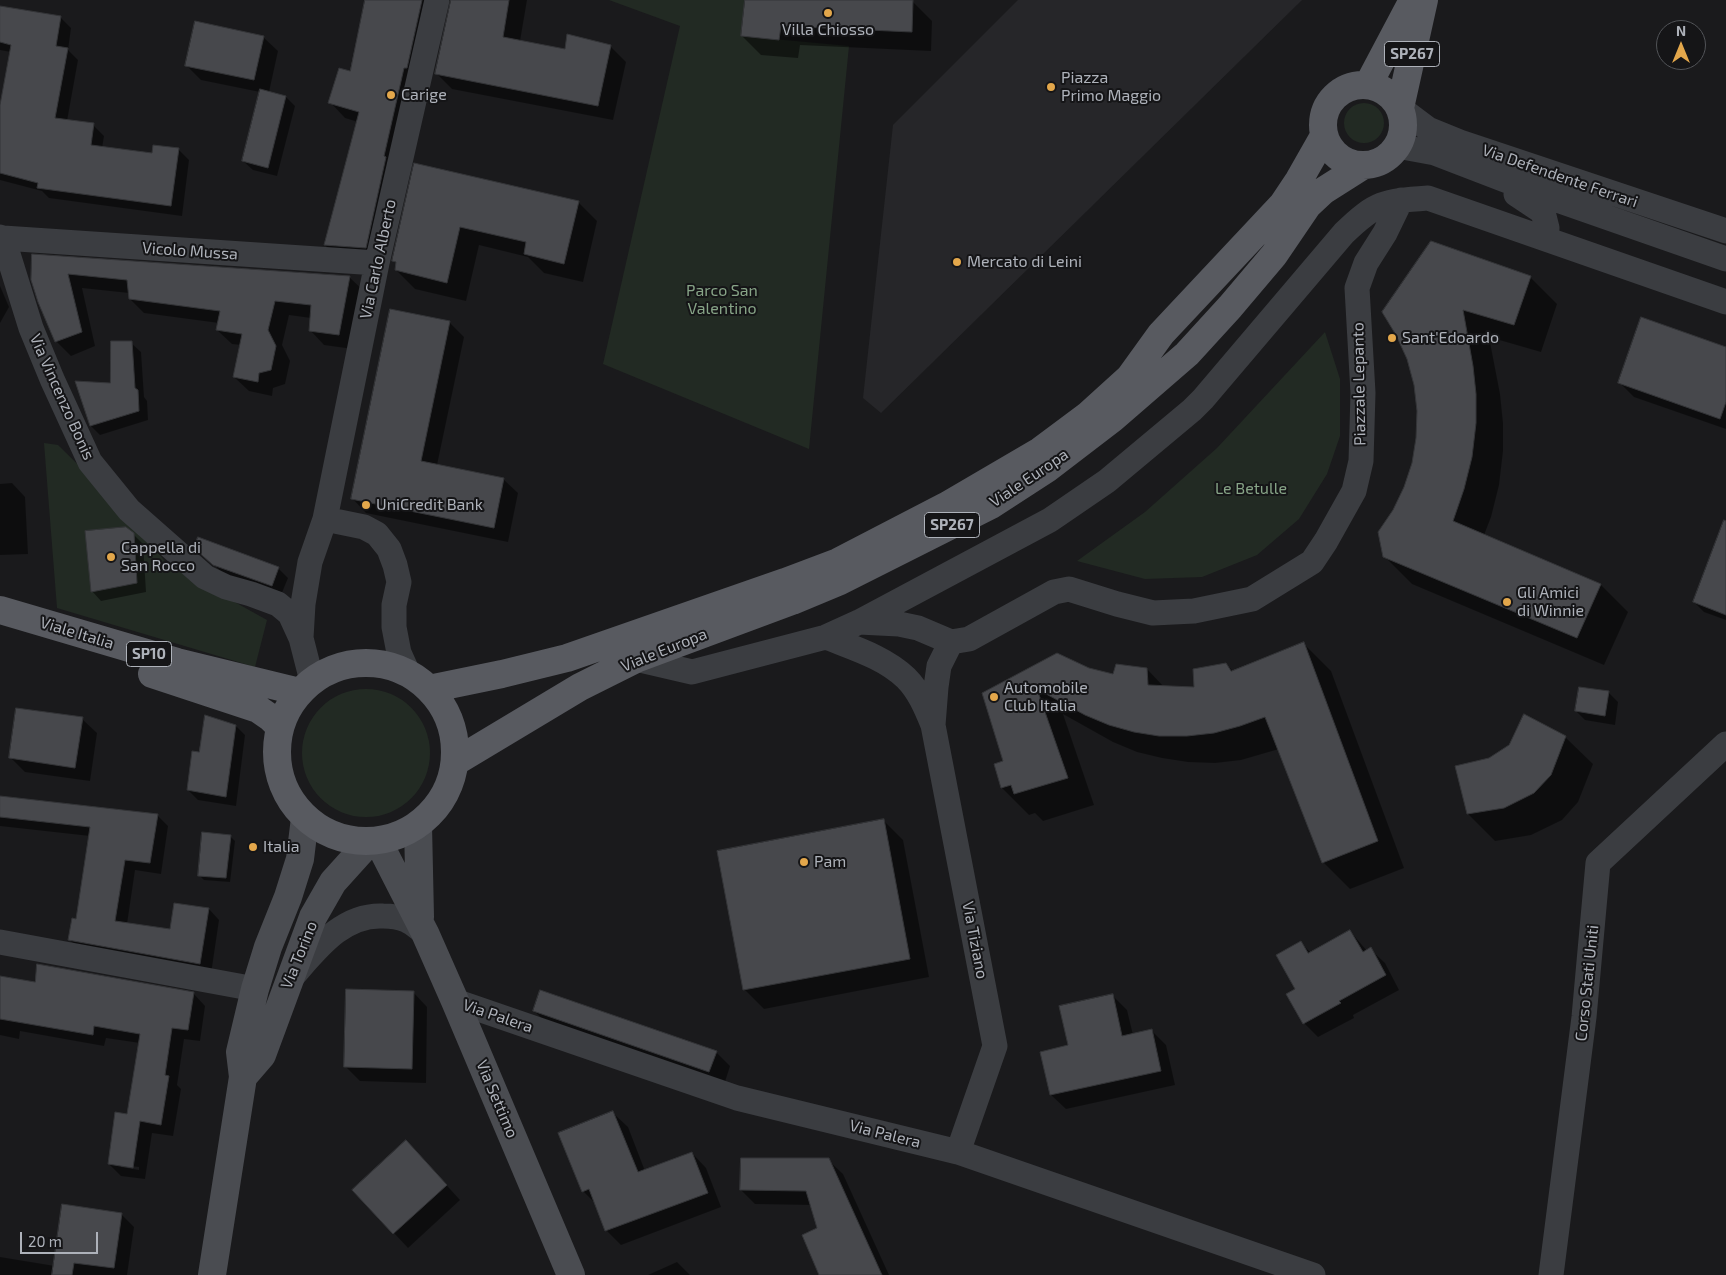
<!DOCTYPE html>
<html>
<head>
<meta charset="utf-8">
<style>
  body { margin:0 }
  #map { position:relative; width:1726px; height:1275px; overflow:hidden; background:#1a1a1c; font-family:"Exo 2",sans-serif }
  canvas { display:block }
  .north { position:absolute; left:1656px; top:20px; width:50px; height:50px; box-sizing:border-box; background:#151517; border:1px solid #525458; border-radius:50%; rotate:0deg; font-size:14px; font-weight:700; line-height:20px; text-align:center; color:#aeb2ba }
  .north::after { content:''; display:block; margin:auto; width:18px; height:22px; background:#e3a74b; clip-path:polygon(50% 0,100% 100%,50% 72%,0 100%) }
  .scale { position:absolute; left:20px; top:1232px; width:78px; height:22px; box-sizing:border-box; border:2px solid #aeb2ba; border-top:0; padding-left:6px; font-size:15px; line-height:18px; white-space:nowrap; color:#aeb2ba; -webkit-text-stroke:4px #151517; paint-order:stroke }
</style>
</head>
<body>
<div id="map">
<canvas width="1726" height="1275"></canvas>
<div class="north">N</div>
<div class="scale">20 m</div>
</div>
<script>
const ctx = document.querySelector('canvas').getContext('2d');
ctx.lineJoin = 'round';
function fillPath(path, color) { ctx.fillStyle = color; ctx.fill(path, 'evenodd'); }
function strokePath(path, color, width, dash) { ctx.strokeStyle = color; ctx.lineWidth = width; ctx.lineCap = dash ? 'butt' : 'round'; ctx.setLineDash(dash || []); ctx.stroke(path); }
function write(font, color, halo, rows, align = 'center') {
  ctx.font = font + ' "Exo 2",sans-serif'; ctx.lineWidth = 4; ctx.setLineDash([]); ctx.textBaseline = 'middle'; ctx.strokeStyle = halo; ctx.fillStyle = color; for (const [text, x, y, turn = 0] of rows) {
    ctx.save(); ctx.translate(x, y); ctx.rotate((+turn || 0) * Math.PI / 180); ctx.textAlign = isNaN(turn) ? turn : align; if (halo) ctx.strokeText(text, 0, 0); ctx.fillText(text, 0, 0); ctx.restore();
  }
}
fillPath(new Path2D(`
  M 1018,0 L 1302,0 L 881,413 L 863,398 L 893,125 Z`), '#262629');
fillPath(new Path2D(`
  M 609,0 L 745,0 L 741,36 L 849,46 L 809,449 L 603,364 L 680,26 Z
  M1344 123a20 20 0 1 1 40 0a20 20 0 1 1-40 0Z
  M 1325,332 L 1340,379 L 1340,436 L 1327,474 L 1299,519 L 1257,555 L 1202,577 L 1145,579 L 1077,561 L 1145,512 L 1217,448 Z
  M 44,443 L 58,445 L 118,504 L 168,565 L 267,620 L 255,667 L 57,608 Z
  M302 753a64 64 0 1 1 128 0a64 64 0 1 1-128 0Z`), '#222a23');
fillPath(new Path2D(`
  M 367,0 L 527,0 L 520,41 L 566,51 L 610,46 L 626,62 L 613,120 L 452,89 L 436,73 L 452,1 L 449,1 L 381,263 L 340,260 L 325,245 L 358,122 L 345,118 L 330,102 L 351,73 Z
  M 746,0 L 897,0 L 912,1 L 932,21 L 931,51 L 800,45 L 798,58 L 761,55 L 742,36 Z
  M 0,8 L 60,17 L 71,28 L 68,50 L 78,60 L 67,121 L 93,125 L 104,136 L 102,148 L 153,155 L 178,149 L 189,160 L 182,216 L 49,198 L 42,191 L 0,180 L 0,110 L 11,52 L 0,50 Z
  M 263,37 L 278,51 L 269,92 L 286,97 L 295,106 L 277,176 L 253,170 L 243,161 L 260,92 L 201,80 L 186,65 Z
  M 415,165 L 578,202 L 597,221 L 583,282 L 544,273 L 528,257 L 479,245 L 466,301 L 415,289 L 396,270 L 397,265 L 394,261 Z
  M 33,256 L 349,277 L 364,291 L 353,349 L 324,345 L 310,330 L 311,318 L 289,315 L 282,345 L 290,361 L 285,384 L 273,388 L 272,396 L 249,391 L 234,377 L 241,345 L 232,344 L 217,330 L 219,323 L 144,313 L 130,299 L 129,293 L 82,288 L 95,346 L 71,356 L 56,341 Z
  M 1530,277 L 1557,304 L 1541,352 L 1489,337 L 1500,394 L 1503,423 L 1503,451 L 1499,485 L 1491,517 L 1484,535 L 1601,585 L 1628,612 L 1604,665 L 1412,584 L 1384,556 L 1394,511 L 1405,488 L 1413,464 L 1417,438 L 1418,411 L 1415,385 L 1408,359 L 1397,334 Z
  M 0,286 L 9,307 L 0,323 Z
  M 450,323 L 464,337 L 437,465 L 503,479 L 518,493 L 508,542 L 366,513 L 352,498 Z
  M 131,343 L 141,352 L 144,397 L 147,401 L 148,420 L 100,435 L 91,426 Z
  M 1726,348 L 1726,429 L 1634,397 L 1619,382 Z
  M 12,483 L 25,497 L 28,554 L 0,555 L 0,484 Z
  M 133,534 L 143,544 L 146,592 L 101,601 L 92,591 Z
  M 205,557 L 278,568 L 288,578 L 281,595 L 224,574 Z
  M 1726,562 L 1726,620 L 1704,612 L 1694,602 Z
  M 1303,643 L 1331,671 L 1404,868 L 1350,889 L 1323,862 L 1279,749 L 1241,760 L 1215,763 L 1188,762 L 1162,758 L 1137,752 L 1113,742 L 1063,714 L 1094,805 L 1043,821 L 1035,813 L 1029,815 L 1002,788 L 1005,762 L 983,694 L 1088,669 L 1113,675 L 1147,669 L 1164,687 L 1195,688 L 1226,664 L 1233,671 Z
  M 1580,688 L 1609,693 L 1618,702 L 1615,725 L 1585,720 L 1576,711 Z
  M 82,719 L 97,733 L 90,781 L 25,772 L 10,757 Z
  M 236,726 L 245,735 L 236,806 L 198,800 L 188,790 L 200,753 Z
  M 1565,737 L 1593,764 L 1578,802 L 1562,820 L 1531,835 L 1495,841 L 1468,814 L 1489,760 Z
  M 0,797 L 157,815 L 168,826 L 161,874 L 135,870 L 127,924 L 172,930 L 209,909 L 219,920 L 211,974 L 80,950 L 70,940 L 77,920 L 90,836 L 0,826 Z
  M 884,821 L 903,840 L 929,977 L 764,1009 L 745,990 Z
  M 230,836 L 235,841 L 230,882 L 204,880 L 199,875 Z
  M 1350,931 L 1367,951 L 1370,949 L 1385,963 L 1399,990 L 1353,1015 L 1354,1018 L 1318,1037 L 1304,1023 L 1297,990 L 1301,943 L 1311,953 Z
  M 0,977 L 36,984 L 193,993 L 205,1006 L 200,1041 L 184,1039 L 177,1085 L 181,1089 L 173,1136 L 152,1133 L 145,1179 L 121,1176 L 109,1164 L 128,1116 L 140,1043 L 106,1038 L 104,1046 L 20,1031 L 19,1039 L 0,1035 ZM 121,1165 L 139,1167 L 139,1170 L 121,1167 Z
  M 413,992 L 427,1007 L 426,1083 L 360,1081 L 346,1067 Z
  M 1113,996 L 1127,1010 L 1133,1035 L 1152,1031 L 1166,1045 L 1175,1085 L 1066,1109 L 1051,1095 Z
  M 534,1011 L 716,1052 L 730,1066 L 724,1085 L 549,1025 Z
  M 613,1113 L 628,1127 L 645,1171 L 692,1153 L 706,1168 L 721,1207 L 621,1245 L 607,1231 L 596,1204 L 583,1191 Z
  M 420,1156 L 460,1200 L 408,1248 L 354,1190 Z
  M 828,1160 L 843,1174 L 889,1275 L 820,1275 L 819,1229 L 812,1205 L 755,1204 L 741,1190 Z
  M 121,1214 L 134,1227 L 127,1275 L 0,1275 L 0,1257 L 55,1266 Z
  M 677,1262 L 690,1275 L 648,1275 Z`), '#0007');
const building = new Path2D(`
  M 365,0 L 422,0 L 407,68 L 404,68 L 384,156 L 386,157 L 366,248 L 324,245 L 359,112 L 328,103 L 339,68 L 350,71 Z
  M 451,0 L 509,0 L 503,37 L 565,49 L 567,34 L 611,45 L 598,106 L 435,74 Z
  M 745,0 L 913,0 L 912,32 L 781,26 L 779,40 L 741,36 Z
  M 0,6 L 61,16 L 56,46 L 68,48 L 55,118 L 94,123 L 91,145 L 152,153 L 153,145 L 179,148 L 171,206 L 37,188 L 38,183 L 0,173 L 0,105 L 11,45 L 0,42 Z
  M 195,21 L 264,36 L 254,80 L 185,66 Z
  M 260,89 L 286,96 L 268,168 L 242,161 Z
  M 414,163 L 579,201 L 564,264 L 524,254 L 526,242 L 460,227 L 447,283 L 395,270 L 396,262 L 392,261 Z
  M 1431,241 L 1531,276 L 1514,325 L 1463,310 L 1473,366 L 1476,394 L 1476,423 L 1472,457 L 1464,489 L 1453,521 L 1601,584 L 1577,638 L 1383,557 L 1378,532 L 1393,510 L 1404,487 L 1412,463 L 1416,438 L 1417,411 L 1414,385 L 1407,359 L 1396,335 L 1382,312 Z
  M 32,254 L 350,276 L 339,335 L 309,331 L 311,305 L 275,301 L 268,330 L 276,346 L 271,370 L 259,373 L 258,382 L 233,377 L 242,334 L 216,330 L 220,311 L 129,299 L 127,280 L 68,274 L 82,332 L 55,342 L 38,302 L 31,280 Z
  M 390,309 L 450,321 L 421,461 L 504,478 L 494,528 L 351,499 Z
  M 1641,317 L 1726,347 L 1726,402 L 1720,419 L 1618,383 Z
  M 111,341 L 132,341 L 135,388 L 138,390 L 139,411 L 90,426 L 75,381 L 110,383 Z
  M 1724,520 L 1726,521 L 1726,615 L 1693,602 Z
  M 126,527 L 134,533 L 137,583 L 91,592 L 85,531 Z
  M 198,537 L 279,567 L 272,586 L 213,565 L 194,548 Z
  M 1304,642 L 1378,841 L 1322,863 L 1265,717 L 1240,726 L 1214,733 L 1187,736 L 1159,736 L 1134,732 L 1109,725 L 1085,715 L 1037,689 L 1068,778 L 1014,794 L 1011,785 L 1001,788 L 994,764 L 1003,761 L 982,693 L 1057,653 L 1089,668 L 1113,674 L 1116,664 L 1147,668 L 1148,685 L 1194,687 L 1193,669 L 1226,663 L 1231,671 Z
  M 1579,687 L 1609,691 L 1605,716 L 1575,711 Z
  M 16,708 L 83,717 L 75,768 L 9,758 Z
  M 1524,714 L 1566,736 L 1551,775 L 1534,793 L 1504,808 L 1467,814 L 1455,766 L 1489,758 L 1509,745 Z
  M 205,715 L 236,725 L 226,797 L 187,790 L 192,751 L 199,752 Z
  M 0,796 L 158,814 L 150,863 L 125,860 L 115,921 L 170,929 L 174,903 L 209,908 L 200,964 L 68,940 L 72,918 L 76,919 L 90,827 L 0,817 Z
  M 884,819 L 910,959 L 743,990 L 717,851 Z
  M 202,832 L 231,835 L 226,878 L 198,876 Z
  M 1350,930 L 1363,952 L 1371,947 L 1386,975 L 1339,1001 L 1341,1003 L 1303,1024 L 1286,994 L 1295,989 L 1276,955 L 1301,941 L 1308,953 Z
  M 37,964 L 194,992 L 188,1030 L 172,1028 L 165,1075 L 169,1076 L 161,1125 L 140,1121 L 133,1168 L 108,1164 L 115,1112 L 127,1114 L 140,1034 L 94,1026 L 93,1035 L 0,1019 L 0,976 L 35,982 Z
  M 346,989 L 414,991 L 412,1069 L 344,1067 Z
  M 540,990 L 717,1051 L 709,1072 L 533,1011 Z
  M 1113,994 L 1122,1036 L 1152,1029 L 1161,1071 L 1050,1095 L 1040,1052 L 1068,1045 L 1059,1006 Z
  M 613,1111 L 638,1172 L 692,1152 L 708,1193 L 605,1231 L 589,1189 L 582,1192 L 558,1133 Z
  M 406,1140 L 447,1185 L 393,1234 L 352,1190 Z
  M 741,1158 L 829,1158 L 882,1275 L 819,1275 L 802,1235 L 817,1228 L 806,1191 L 740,1190 Z
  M 62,1204 L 122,1213 L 114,1268 L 74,1263 L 72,1275 L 52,1275 Z`);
fillPath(building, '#47484c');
strokePath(building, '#343538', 1);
strokePath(new Path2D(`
  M 1400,108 L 1428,129 L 1460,142 L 1726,231
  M 1397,146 L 1435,153 L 1560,201 L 1726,259
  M 1516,194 L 1543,212 L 1547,228 L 1546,239
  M 0,237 L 3,238 L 31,328 L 52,379 L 90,462 L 129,510 L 205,577 L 226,587 L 251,594 L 278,604 L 290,614 L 301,638
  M 3,238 L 377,263
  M 325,519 L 364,527 L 377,534 L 389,549 L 395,565 L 399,582 L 394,605 L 394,627 L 399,653 L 408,673
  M 859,622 L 899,624 L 918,628 L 951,642 L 969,639 L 1054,592 L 1069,589 L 1117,604 L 1153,613 L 1194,611 L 1252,599 L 1312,562 L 1326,541 L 1354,491 L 1361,461 L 1363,393 L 1357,288 L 1366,263 L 1385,233 L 1401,200
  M 826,637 C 853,648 884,657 906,678 C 919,691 926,708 933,725
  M 951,642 L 939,666 L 936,687 L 933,725 L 995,1046 L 958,1152
  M 636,659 L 692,672 L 826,637 L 859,622 L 1050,520 L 1107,481 L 1192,410 L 1203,399 L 1344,233 C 1376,202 1384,201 1428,198 L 1726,302
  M 312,681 L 301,638 L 303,604 L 310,562 L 325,519 L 377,263 L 437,0
  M 0,942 L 255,989
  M 292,977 C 316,950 342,914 383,916 C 390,916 399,917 406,920 C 413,923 419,929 425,933
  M 455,1001 L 737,1098 L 958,1152 L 1313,1275
  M 1551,1275 L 1584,1017 L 1598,863 L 1726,744`), '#3b3d41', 25);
strokePath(new Path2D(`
  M 418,825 L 420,917
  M 378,841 L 425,933 L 455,1001 L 571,1275
  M 243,1077 L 262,1055 L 313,917 L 333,882 L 370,841
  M 212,1275 L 243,1077 L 240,1052 L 255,989 L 268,947 L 288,897 L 300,859 L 305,818`), '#4a4c51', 28);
strokePath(new Path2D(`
  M1323 125a40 40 0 1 1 80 0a40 40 0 1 1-80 0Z
  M 1368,85 L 1413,0
  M 1400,108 L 1424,0
  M 0,610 L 177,662 L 300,692
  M277 752a89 89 0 1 1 178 0a89 89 0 1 1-178 0Z
  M 152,674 L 258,709 L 271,718 L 280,727
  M 429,689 L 502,674 L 567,658 L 785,582 L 838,562 L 946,506 L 1040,451 L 1087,416 L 1130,377 L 1161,334 L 1283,204 L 1299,180 L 1324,136
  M 455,762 L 580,687 L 636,659 L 792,601 L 840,581 L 991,505 L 1048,468 L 1112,419 L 1187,354 L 1230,307 L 1274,255 L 1308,205 L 1323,191 L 1364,165`), '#585a60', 28);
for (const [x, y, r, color] of [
  [828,13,5,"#e3a74b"],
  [1051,87,5,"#e3a74b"],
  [391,95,5,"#e3a74b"],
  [957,262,5,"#e3a74b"],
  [1392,338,5,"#e3a74b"],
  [366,505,5,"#e3a74b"],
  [111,557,5,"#e3a74b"],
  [1507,602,5,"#e3a74b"],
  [994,697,5,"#e3a74b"],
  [253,847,5,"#e3a74b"],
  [804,862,5,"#e3a74b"]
]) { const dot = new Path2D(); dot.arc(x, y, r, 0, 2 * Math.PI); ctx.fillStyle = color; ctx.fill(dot); strokePath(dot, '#151517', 2); }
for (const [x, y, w] of [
  [1412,54,55],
  [952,525,55],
  [149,654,45]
]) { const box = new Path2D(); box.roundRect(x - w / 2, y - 12.5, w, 25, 4); ctx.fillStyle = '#151517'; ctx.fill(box); strokePath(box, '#aeb2ba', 1); }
write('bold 15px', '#aeb2ba', null, [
  ["SP267",1412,54],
  ["SP267",952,525],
  ["SP10",149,654]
]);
write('16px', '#aeb2ba', '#151517', [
  ["Villa Chiosso",828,30,"center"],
  ["Piazza",1061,78],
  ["Primo Maggio",1061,96],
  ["Carige",401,95],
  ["Mercato di Leini",967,262],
  ["Sant'Edoardo",1402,338],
  ["UniCredit Bank",376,505],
  ["Cappella di",121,548],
  ["San Rocco",121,566],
  ["Gli Amici",1517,593],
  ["di Winnie",1517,611],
  ["Automobile",1004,688],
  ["Club Italia",1004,706],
  ["Italia",263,847],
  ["Pam",814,862]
], 'left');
write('16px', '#aeb2ba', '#151517', [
  ["Via Defendente Ferrari",1560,176,19],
  ["Vicolo Mussa",190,251,4],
  ["Via Carlo Alberto",378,259,-78],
  ["Piazzale Lepanto",1359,384,-91],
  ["Via Vincenzo Bonis",62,397,66],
  ["Viale Europa",1029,478,-34],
  ["Viale Italia",77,633,17],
  ["Viale Europa",664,650,-22],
  ["Via Tiziano",975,940,79],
  ["Via Torino",299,955,-68],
  ["Corso Stati Uniti",1587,983,-84],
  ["Via Palera",498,1016,19],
  ["Via Settimo",497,1099,67],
  ["Via Palera",885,1134,14]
]);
write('16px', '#87a487', '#151517', [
  ["Parco San",722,291],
  ["Valentino",722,309],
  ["Le Betulle",1251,489]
]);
</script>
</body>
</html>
